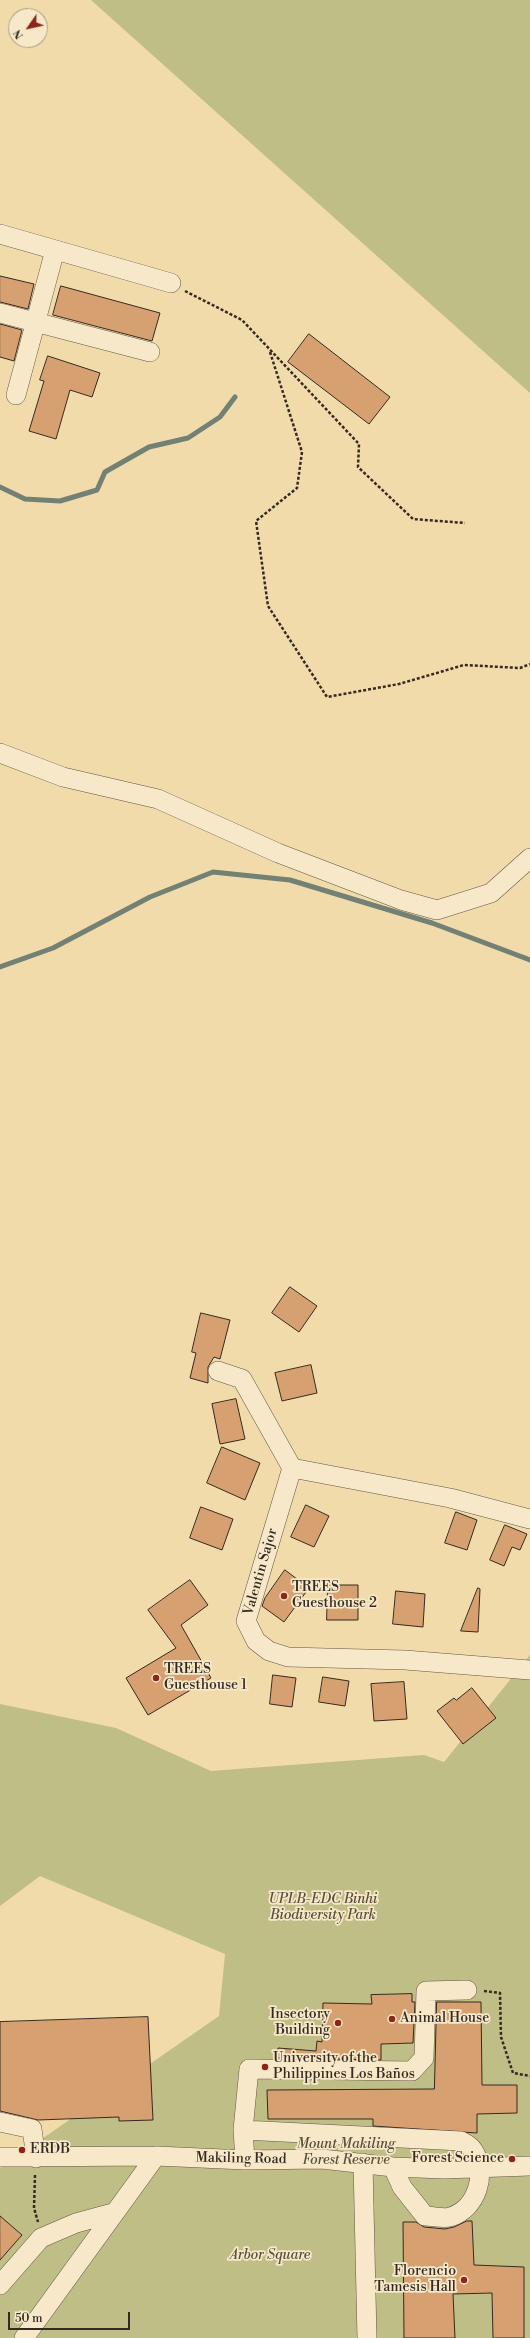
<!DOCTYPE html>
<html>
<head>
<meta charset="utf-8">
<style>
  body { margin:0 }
  #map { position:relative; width:530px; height:2338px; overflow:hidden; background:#f1dbab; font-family:"Libre Bodoni",serif }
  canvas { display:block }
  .north { position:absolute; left:8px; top:8px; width:40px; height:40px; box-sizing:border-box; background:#f6e8c8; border:1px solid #a99c85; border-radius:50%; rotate:236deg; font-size:11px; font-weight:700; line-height:16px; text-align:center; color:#352a21 }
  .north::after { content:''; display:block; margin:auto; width:14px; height:18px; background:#8f2418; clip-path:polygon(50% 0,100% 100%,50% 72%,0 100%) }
  .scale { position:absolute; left:8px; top:2312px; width:122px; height:18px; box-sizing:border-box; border:2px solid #352a21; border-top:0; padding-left:5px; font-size:12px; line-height:14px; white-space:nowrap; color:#352a21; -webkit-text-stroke:3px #f6e8c8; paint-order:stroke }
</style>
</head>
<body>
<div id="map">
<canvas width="530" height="2338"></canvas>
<div class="north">N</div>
<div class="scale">50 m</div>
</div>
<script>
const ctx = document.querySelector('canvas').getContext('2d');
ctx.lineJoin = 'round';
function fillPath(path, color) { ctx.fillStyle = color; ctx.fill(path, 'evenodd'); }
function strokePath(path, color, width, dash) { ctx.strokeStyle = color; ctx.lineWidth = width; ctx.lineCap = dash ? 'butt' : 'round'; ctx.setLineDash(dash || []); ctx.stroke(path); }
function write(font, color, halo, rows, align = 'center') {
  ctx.font = font + ' "Libre Bodoni",serif'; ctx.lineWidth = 3.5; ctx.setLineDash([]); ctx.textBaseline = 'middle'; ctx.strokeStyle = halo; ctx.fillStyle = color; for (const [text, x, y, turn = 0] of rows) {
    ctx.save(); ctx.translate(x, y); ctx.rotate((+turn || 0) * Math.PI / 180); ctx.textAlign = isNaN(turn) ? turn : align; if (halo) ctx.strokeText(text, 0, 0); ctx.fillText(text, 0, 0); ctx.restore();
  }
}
fillPath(new Path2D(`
  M 91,0 L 530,0 L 530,393 Z
  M 530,1655 L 530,2338 L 0,2338 L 0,2168 L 219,2016 L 225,1954 L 40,1876 L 0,1906 L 0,1704 L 116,1728 L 211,1771 L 424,1755 L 444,1762 Z`), '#bebe86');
strokePath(new Path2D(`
  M 0,487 L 25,499 L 60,501 L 97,490 L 105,472 L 149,447 L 188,438 L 220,417 L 235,397
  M 0,967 L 53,948 L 150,897 L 213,872 L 290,880 L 432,923 L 530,960`), '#728173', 5);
const building = new Path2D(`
  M 0,276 L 34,284 L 28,309 L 0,302 Z
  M 61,286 L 160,313 L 152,341 L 53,315 Z
  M 0,324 L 22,330 L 14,361 L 0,357 Z
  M 309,334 L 390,397 L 369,424 L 288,362 Z
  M 48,356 L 100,373 L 92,397 L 70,390 L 56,439 L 29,431 L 44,381 L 40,380 Z
  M 290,1287 L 317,1306 L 299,1332 L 272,1313 Z
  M 201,1313 L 230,1320 L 220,1359 L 214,1357 L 208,1367 L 208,1383 L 190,1378 L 196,1353 L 192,1352 Z
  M 311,1365 L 317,1393 L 282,1401 L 275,1373 Z
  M 236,1399 L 245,1439 L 220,1444 L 212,1404 Z
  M 222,1447 L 260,1463 L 245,1500 L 207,1483 Z
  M 306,1505 L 329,1516 L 314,1547 L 291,1537 Z
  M 201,1507 L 233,1519 L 222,1550 L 190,1538 Z
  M 456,1512 L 477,1520 L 467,1550 L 445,1543 Z
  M 505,1525 L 527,1534 L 520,1550 L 512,1547 L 504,1566 L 490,1560 Z
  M 285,1570 L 309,1588 L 284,1622 L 262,1606 L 265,1598 Z
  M 190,1580 L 208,1605 L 181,1625 L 211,1678 L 148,1715 L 126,1678 L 176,1648 L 148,1610 Z
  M 328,1585 L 358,1585 L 358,1620 L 327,1620 Z
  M 478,1588 L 480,1589 L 478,1632 L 461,1631 Z
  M 396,1591 L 425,1594 L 423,1627 L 393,1624 Z
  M 273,1675 L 296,1678 L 292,1707 L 270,1704 Z
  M 323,1677 L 349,1681 L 345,1706 L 319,1702 Z
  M 404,1682 L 407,1719 L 374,1721 L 371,1684 Z
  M 472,1688 L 496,1718 L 463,1744 L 437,1711 L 454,1698 L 456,1700 Z
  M 412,1994 L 412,2002 L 415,2002 L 413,2043 L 381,2044 L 381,2060 L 277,2058 L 278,2048 L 316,2051 L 317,2041 L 322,2042 L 323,2003 L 372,2004 L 371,1995 Z
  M 437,2002 L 481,2002 L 482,2085 L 517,2085 L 517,2113 L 477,2114 L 477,2133 L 373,2126 L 373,2119 L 268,2119 L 267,2090 L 434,2089 Z
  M 148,2017 L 153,2120 L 119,2121 L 119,2117 L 38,2120 L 0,2111 L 0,2022 Z
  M 0,2216 L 22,2235 L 0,2260 Z
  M 467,2221 L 472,2221 L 474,2265 L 524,2267 L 524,2338 L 493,2338 L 492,2293 L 453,2294 L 455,2338 L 404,2338 L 403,2222 L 416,2222 L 424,2227 L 445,2229 L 454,2227 Z`);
fillPath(building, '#d6a070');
strokePath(building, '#352a21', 1);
const minor = new Path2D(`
  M 0,234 L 171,283
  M 0,313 L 150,352
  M 16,395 L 55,250
  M 0,753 L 63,777 L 158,799 L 278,853 L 401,900 L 437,910 L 491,893 L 530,858
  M 218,1371 L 242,1379 L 292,1468
  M 530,1519 L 450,1498 L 292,1468 L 246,1621 L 256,1641 L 269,1651 L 288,1657 L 405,1660 L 530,1670
  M 0,2122 L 32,2129 L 36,2158
  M 243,2130 L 461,2141 C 465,2143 471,2146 473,2150 C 488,2173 477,2209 450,2217 C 443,2219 433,2216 425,2216 L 402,2187 L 393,2167
  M 0,2157 L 156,2156 L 245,2160 L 322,2159 L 393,2167 L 444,2169 L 530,2166
  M 245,2160 L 243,2130 L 249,2069 L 412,2071 L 424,2058 L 426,1991 L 467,1990
  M 363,2163 L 367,2338
  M 0,2285 L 41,2238 L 76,2223 L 113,2213
  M 24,2338 L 156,2156`);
strokePath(minor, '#645644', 20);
strokePath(new Path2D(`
  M 185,291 L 242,320 L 359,444 L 358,467 L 413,519 L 465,523
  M 270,352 L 302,452 L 297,488 L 256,521 L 268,606 L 327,697 L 399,684 L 464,665 L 520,668 L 530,664
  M 484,1991 L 500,1993 L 501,2037 L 513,2073 L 530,2076
  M 35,2175 L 34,2208 L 38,2222`), '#352a21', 2.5, [3, 2]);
strokePath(minor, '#f6e8c8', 19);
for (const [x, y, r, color] of [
  [284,1596,4,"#8f2418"],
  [156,1678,4,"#8f2418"],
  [392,2019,4,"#8f2418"],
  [338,2023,4,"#8f2418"],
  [265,2067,4,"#8f2418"],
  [22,2150,4,"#8f2418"],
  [512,2159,4,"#8f2418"],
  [464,2280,4,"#8f2418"]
]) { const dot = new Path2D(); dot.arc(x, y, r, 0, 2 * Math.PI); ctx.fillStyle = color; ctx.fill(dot); strokePath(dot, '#f6e8c8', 1.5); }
write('14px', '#352a21', '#f6e8c8', [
  ["Valentin Sajor",261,1572,-74],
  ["Makiling Road",241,2159,1]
]);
write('14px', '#352a21', '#f6e8c8', [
  ["TREES",292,1588],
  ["Guesthouse 2",292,1604],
  ["TREES",164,1670],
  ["Guesthouse 1",164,1686],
  ["Insectory",330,2015,"right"],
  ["Building",330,2031,"right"],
  ["Animal House",400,2019],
  ["University of the",273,2059],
  ["Philippines Los Baños",273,2075],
  ["ERDB",30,2150],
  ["Forest Science",504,2159,"right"],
  ["Florencio",456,2272,"right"],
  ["Tamesis Hall",456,2288,"right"]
], 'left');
write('italic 14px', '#574f3a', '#f6e8c8', [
  ["UPLB-EDC Binhi",323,1900],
  ["Biodiversity Park",323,1916],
  ["Mount Makiling",346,2145],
  ["Forest Reserve",346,2161],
  ["Arbor Square",270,2256]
]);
</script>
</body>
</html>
